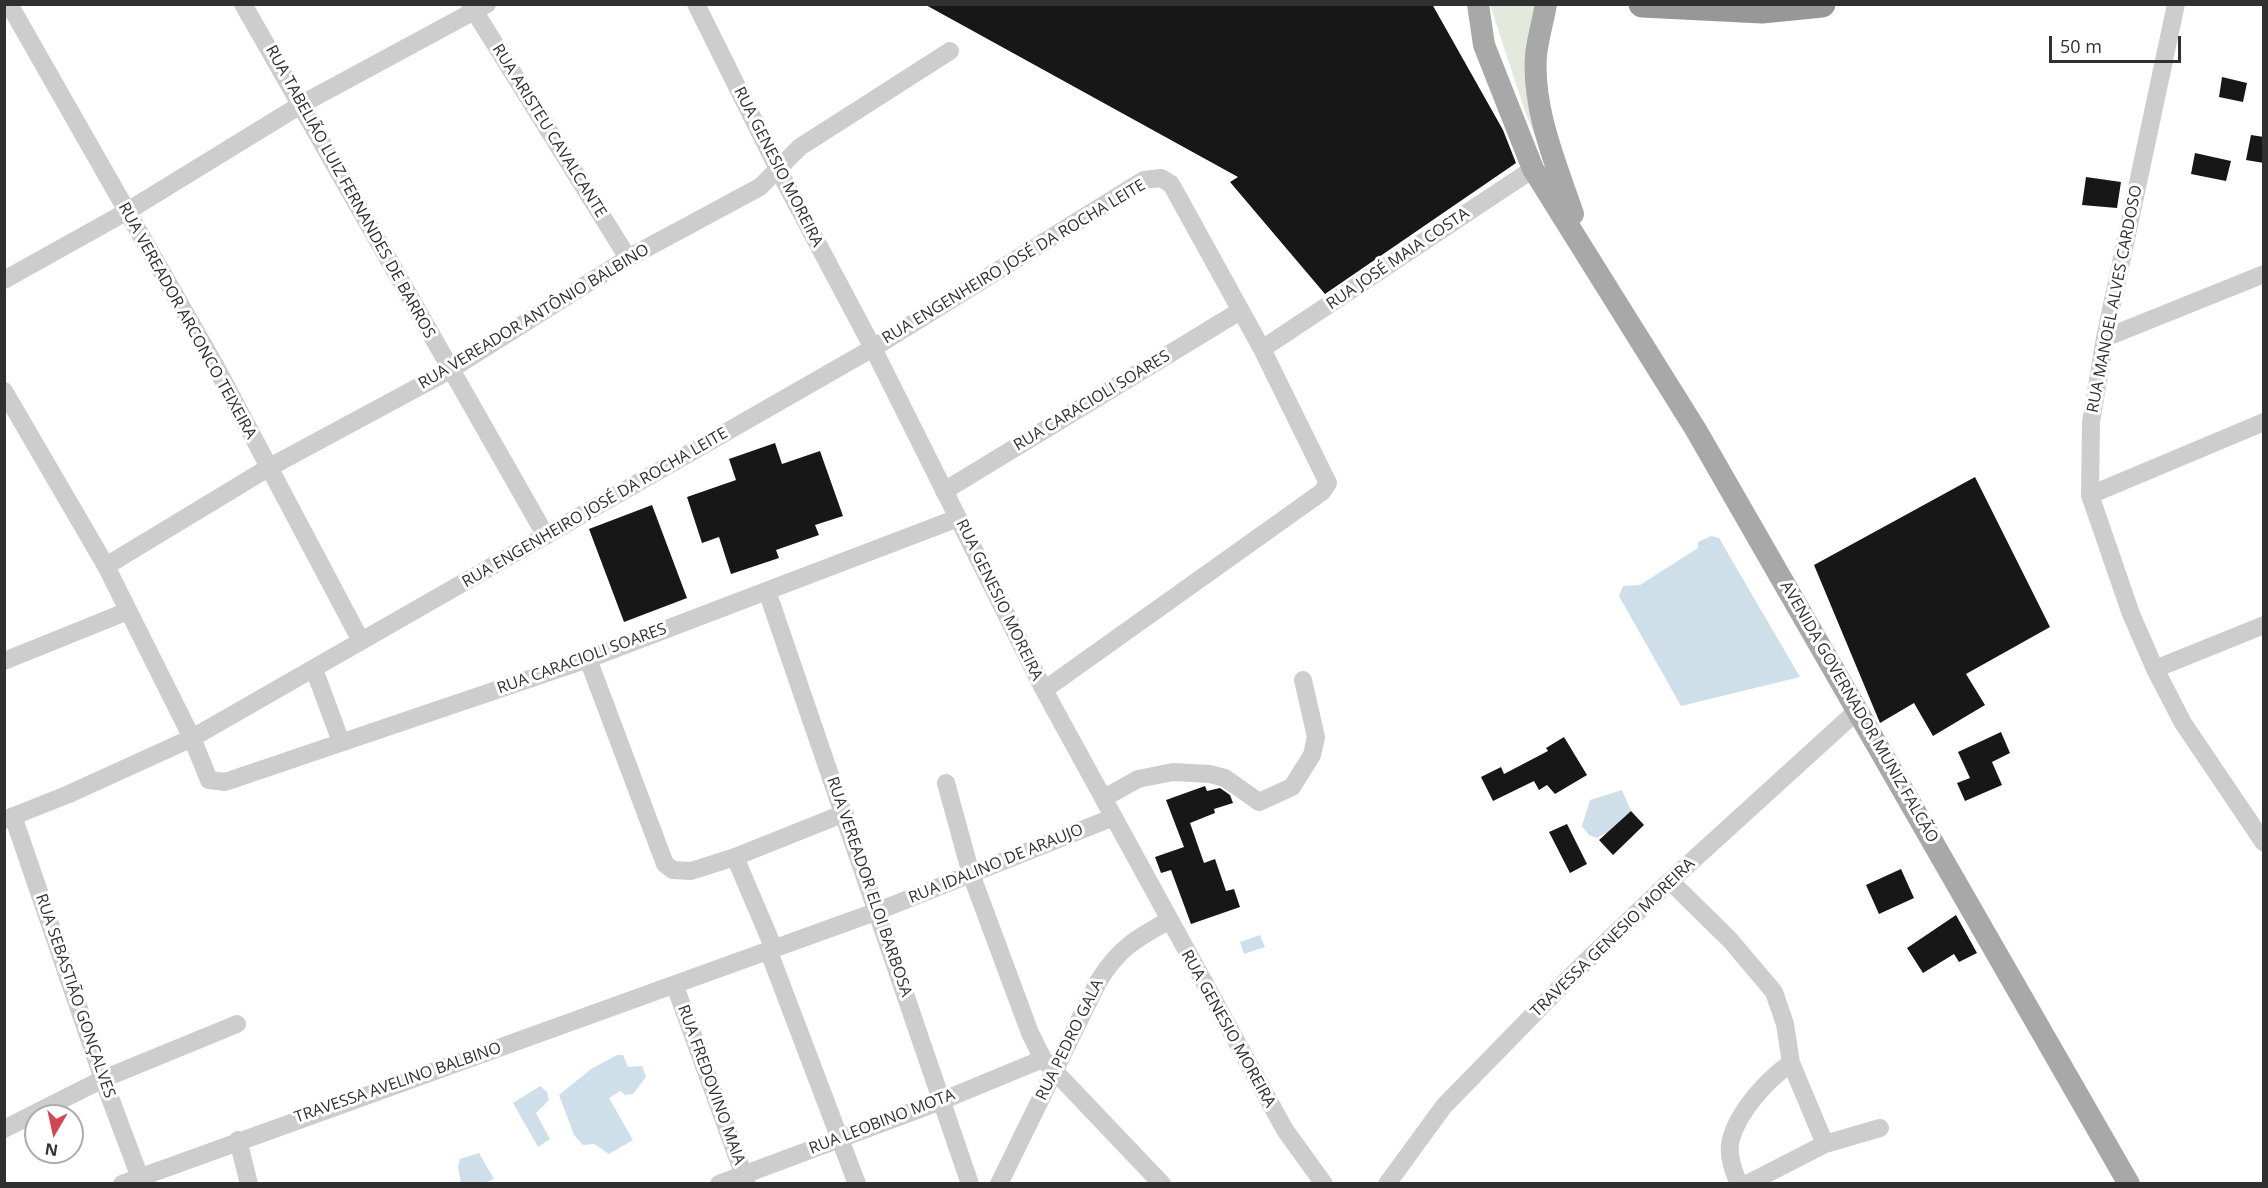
<!DOCTYPE html>
<html>
<head>
<meta charset="utf-8">
<style>
  body { margin:0 }
  #map { position:relative; width:2268px; height:1188px; overflow:hidden; background:#fff; font-family:"Open Sans",sans-serif }
  canvas { display:block }
  .frame { position:absolute; inset:0; border:6px solid #303030; pointer-events:none }
  .north { position:absolute; left:24px; top:1104px; width:60px; height:60px; box-sizing:border-box; background:#fff; border:2px solid #acacac; border-radius:50%; rotate:189deg; font-size:16px; font-weight:700; line-height:24px; text-align:center; color:#303030 }
  .north::after { content:''; display:block; margin:auto; width:21px; height:27px; background:#d44651; clip-path:polygon(50% 0,100% 100%,50% 72%,0 100%) }
  .scale { position:absolute; left:2049px; top:36px; width:132px; height:27px; box-sizing:border-box; border:3px solid #303030; border-top:0; padding-left:8px; font-size:18px; line-height:21px; white-space:nowrap; color:#303030; -webkit-text-stroke:4px #fff; paint-order:stroke }
</style>
</head>
<body>
<div id="map">
<canvas width="2268" height="1188"></canvas>
<div class="frame"></div>
<div class="north">N</div>
<div class="scale">50 m</div>
</div>
<script>
const ctx = document.querySelector('canvas').getContext('2d');
ctx.lineJoin = 'round';
function fillPath(path, color) { ctx.fillStyle = color; ctx.fill(path, 'evenodd'); }
function strokePath(path, color, width, dash) { ctx.strokeStyle = color; ctx.lineWidth = width; ctx.lineCap = dash ? 'butt' : 'round'; ctx.setLineDash(dash || []); ctx.stroke(path); }
function write(font, color, halo, rows, align = 'center') {
  ctx.font = font + ' "Open Sans",sans-serif'; ctx.lineWidth = 6; ctx.setLineDash([]); ctx.textBaseline = 'middle'; ctx.strokeStyle = halo; ctx.fillStyle = color; for (const [text, x, y, turn = 0] of rows) {
    ctx.save(); ctx.translate(x, y); ctx.rotate((+turn || 0) * Math.PI / 180); ctx.textAlign = isNaN(turn) ? turn : align; if (halo) ctx.strokeText(text, 0, 0); ctx.fillText(text, 0, 0); ctx.restore();
  }
}
fillPath(new Path2D(`
  M 1490,5 L 1537,5 L 1541,149 L 1527,117 Z`), '#e3e9dd');
fillPath(new Path2D(`
  M 1711,536 L 1719,538 L 1800,677 L 1681,706 L 1619,596 L 1623,586 L 1640,585 L 1698,548 L 1698,542 Z
  M 1622,790 L 1631,811 L 1608,832 L 1597,838 L 1589,835 L 1582,826 L 1590,800 Z
  M 1260,935 L 1265,947 L 1244,954 L 1240,942 Z
  M 617,1055 L 623,1055 L 628,1067 L 642,1066 L 646,1077 L 633,1094 L 625,1095 L 620,1091 L 609,1098 L 633,1140 L 609,1154 L 594,1144 L 583,1145 L 574,1135 L 559,1095 L 591,1069 Z
  M 540,1086 L 547,1092 L 549,1100 L 536,1113 L 550,1139 L 538,1147 L 513,1103 Z
  M 479,1153 L 494,1179 L 484,1183 L 461,1183 L 458,1167 L 460,1159 Z`), '#cedfe9');
fillPath(new Path2D(`
  M 924,4 L 1432,4 L 1503,130 L 1516,163 L 1325,294 L 1230,182 L 1238,177 Z
  M 2222,77 L 2247,83 L 2243,102 L 2219,97 Z
  M 2251,135 L 2264,137 L 2264,163 L 2246,160 Z
  M 2195,153 L 2231,161 L 2226,181 L 2191,174 Z
  M 2086,177 L 2121,182 L 2117,208 L 2082,205 Z
  M 775,443 L 782,464 L 820,451 L 843,516 L 815,525 L 819,535 L 776,550 L 779,558 L 731,574 L 719,537 L 702,543 L 687,497 L 736,480 L 729,459 Z
  M 1975,477 L 2050,627 L 1966,674 L 1985,705 L 1933,736 L 1914,703 L 1880,723 L 1814,565 Z
  M 652,505 L 687,598 L 624,622 L 589,529 Z
  M 2001,732 L 2010,753 L 1992,762 L 2002,785 L 1965,801 L 1957,783 L 1970,778 L 1958,752 Z
  M 1564,737 L 1587,775 L 1555,794 L 1547,785 L 1539,790 L 1534,781 L 1493,801 L 1481,777 L 1501,767 L 1504,774 L 1548,751 L 1546,748 Z
  M 1205,786 L 1207,791 L 1220,788 L 1230,795 L 1233,803 L 1214,809 L 1215,813 L 1190,823 L 1204,863 L 1215,859 L 1226,891 L 1234,889 L 1240,907 L 1191,924 L 1171,870 L 1161,873 L 1155,857 L 1184,847 L 1166,800 Z
  M 1631,811 L 1644,825 L 1613,855 L 1599,840 Z
  M 1567,824 L 1587,864 L 1570,873 L 1549,832 Z
  M 1901,869 L 1914,898 L 1879,914 L 1866,885 Z
  M 1956,915 L 1977,953 L 1959,962 L 1954,954 L 1923,973 L 1907,948 Z`), '#171717');
strokePath(new Path2D(`
  M 9,4 L 216,367 L 361,641
  M 243,4 L 546,536
  M 470,4 L 628,258
  M 696,4 L 778,169 L 873,348 L 1044,690 L 1285,1130 L 1324,1184
  M 2176,4 L 2105,338 L 2091,422 L 2090,495 L 2131,614 L 2155,669 L 2183,723 L 2264,843
  M 4,280 L 126,212 L 302,104 L 487,4
  M 2105,338 L 2264,274
  M 1262,349 L 1533,169
  M 4,391 L 106,566 L 192,738 L 209,780 L 225,782 L 588,659 L 958,518
  M 944,491 L 1240,311
  M 2090,495 L 2264,422
  M 106,566 L 268,468 L 450,370 L 628,258 L 760,187 L 800,147 L 950,51
  M 767,591 L 970,1184
  M 588,659 L 665,864 L 673,870 L 691,871 L 735,857 L 845,813
  M 4,661 L 128,611
  M 314,669 L 341,742
  M 2155,669 L 2264,625
  M 946,783 L 971,874 L 1030,1033 L 1043,1059 L 1162,1184
  M 1104,798 L 1138,779 L 1173,772 L 1210,774 L 1225,778 L 1259,802 L 1292,787 L 1312,755 L 1316,737 L 1303,680
  M 13,816 L 103,1079 L 139,1175
  M 4,820 L 69,794 L 192,738 L 873,348 L 1144,180 L 1161,178 L 1171,184 L 1262,349 L 1328,483 L 1322,492 L 1044,690
  M 735,857 L 774,949
  M 1670,881 L 1730,940 L 1774,992 L 1785,1024 L 1791,1063 L 1825,1144
  M 769,952 L 857,1184
  M 675,986 L 747,1184
  M 4,1129 L 103,1079 L 237,1024
  M 238,1140 L 249,1184
  M 122,1184 L 878,911 L 1114,817
  M 719,1184 L 941,1101 L 1043,1059
  M 999,1184 L 1098,982 C 1118,949 1135,939 1168,921
  M 1387,1184 L 1444,1106 L 1574,973 L 1670,881 L 1858,710
  M 1739,1184 C 1733,1170 1727,1154 1731,1139 C 1739,1110 1768,1079 1791,1063
  M 1747,1184 L 1825,1144 L 1880,1128`), '#cdcdcd', 18);
strokePath(new Path2D(`
  M 1478,4 L 1484,45 L 1533,169 L 1696,430 L 2129,1184
  M 1546,4 C 1543,21 1538,38 1536,55 C 1532,109 1556,164 1573,214`), '#a8a8a8', 22);
strokePath(new Path2D(`
  M 1642,4 L 1762,10 L 1822,4`), '#979797', 27);
write('16px', '#303030', '#fff', [
  ["RUA ARISTEU CAVALCANTE",549,131,58],
  ["RUA GENESIO MOREIRA",778,167,63],
  ["RUA TABELIÃO LUIZ FERNANDES DE BARROS",350,192,61],
  ["RUA JOSÉ MAIA COSTA",1398,259,-34],
  ["RUA ENGENHEIRO JOSÉ DA ROCHA LEITE",1014,262,-31],
  ["RUA MANOEL ALVES CARDOSO",2115,299,-79],
  ["RUA VEREADOR ANTÔNIO BALBINO",534,317,-31],
  ["RUA VEREADOR ARCONCO TEIXEIRA",187,321,61],
  ["RUA CARACIOLI SOARES",1092,401,-31],
  ["RUA ENGENHEIRO JOSÉ DA ROCHA LEITE",595,508,-30],
  ["RUA GENESIO MOREIRA",999,600,64],
  ["RUA CARACIOLI SOARES",582,659,-20],
  ["AVENIDA GOVERNADOR MUNIZ FALCÃO",1859,712,60],
  ["RUA IDALINO DE ARAUJO",996,864,-22],
  ["RUA VEREADOR ELOI BARBOSA",869,887,71],
  ["TRAVESSA GENESIO MOREIRA",1613,938,-44],
  ["RUA SEBASTIÃO GONÇALVES",75,996,71],
  ["RUA GENESIO MOREIRA",1228,1029,61],
  ["RUA PEDRO GALA",1070,1040,-64],
  ["TRAVESSA AVELINO BALBINO",398,1083,-19],
  ["RUA FREDOVINO MAIA",711,1085,70],
  ["RUA LEOBINO MOTA",882,1122,-21]
]);
</script>
</body>
</html>
